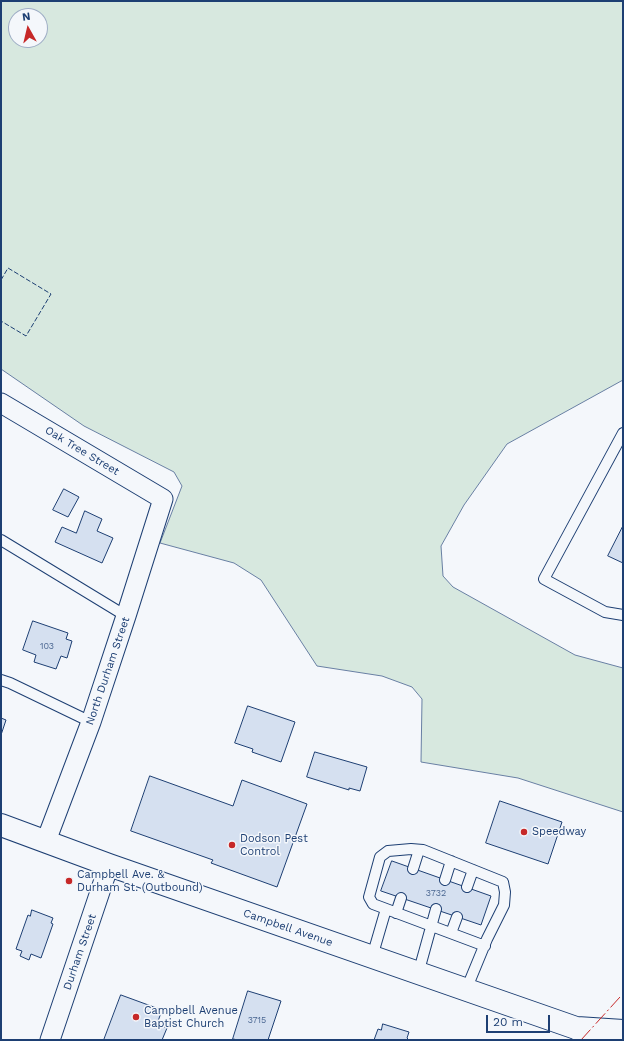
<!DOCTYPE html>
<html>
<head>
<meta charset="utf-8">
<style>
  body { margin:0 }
  #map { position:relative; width:624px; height:1041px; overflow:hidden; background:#f4f7fb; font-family:"Work Sans",sans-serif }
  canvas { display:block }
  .frame { position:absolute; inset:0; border:2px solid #1d3f73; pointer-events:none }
  .north { position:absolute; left:8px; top:8px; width:40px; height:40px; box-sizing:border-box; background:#f4f7fb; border:1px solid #9eadc5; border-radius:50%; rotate:352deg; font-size:11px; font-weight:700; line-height:16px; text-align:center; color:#1d3f73 }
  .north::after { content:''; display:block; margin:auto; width:14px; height:18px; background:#c62828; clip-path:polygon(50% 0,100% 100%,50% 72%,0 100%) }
  .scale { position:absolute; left:486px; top:1015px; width:64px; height:18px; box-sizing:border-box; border:2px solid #1d3f73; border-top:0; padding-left:5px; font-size:12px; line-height:14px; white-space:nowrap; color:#1d3f73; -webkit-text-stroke:3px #f4f7fb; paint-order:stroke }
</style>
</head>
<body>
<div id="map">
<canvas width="624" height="1041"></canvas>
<div class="frame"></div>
<div class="north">N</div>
<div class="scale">20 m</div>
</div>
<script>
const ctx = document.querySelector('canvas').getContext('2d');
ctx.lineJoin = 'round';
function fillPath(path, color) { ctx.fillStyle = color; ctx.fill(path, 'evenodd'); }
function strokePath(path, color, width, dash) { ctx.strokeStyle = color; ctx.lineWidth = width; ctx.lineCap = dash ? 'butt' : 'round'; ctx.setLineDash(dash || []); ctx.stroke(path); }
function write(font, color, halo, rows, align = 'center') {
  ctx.font = font + ' "Work Sans",sans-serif'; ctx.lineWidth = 3; ctx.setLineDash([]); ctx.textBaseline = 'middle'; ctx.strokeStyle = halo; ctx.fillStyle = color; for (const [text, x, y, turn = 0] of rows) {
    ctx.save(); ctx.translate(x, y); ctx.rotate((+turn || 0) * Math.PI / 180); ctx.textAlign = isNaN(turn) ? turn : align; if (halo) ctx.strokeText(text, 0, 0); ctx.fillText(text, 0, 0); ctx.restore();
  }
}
const green = new Path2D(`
  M 1,1 L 623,1 L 623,380 L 507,444 L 464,505 L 441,546 L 443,576 L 453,587 L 575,655 L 623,668 L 623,812 L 518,778 L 421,762 L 422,699 L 412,687 L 382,676 L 317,666 L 261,580 L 234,563 L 160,543 L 182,486 L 174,472 L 84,426 L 1,369 ZM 16,16 L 40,16 L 40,40 L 16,40 Z`);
fillPath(green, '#d7e8df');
strokePath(green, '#687fa3', 1);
const building = new Path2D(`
  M 64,489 L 79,497 L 68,517 L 53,510 Z
  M 85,511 L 102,519 L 97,531 L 113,538 L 102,563 L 55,542 L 62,527 L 76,533 Z
  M 623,526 L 623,563 L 608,556 Z
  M 33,621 L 68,633 L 66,639 L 72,641 L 67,658 L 61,656 L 56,669 L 34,662 L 36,655 L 23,650 Z
  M 248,706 L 295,722 L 281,762 L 252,752 L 253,749 L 235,743 Z
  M 1,718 L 6,720 L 1,735 Z
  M 315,752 L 367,767 L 360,791 L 349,788 L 349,790 L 307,777 Z
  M 150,776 L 233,806 L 242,780 L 307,804 L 277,887 L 211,863 L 213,860 L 131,831 Z
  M 500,801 L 562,822 L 548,864 L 486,843 Z
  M 392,861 L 491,896 L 481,925 L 381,891 Z
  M 32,910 L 53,918 L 51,923 L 53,924 L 41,958 L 31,954 L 29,960 L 20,956 L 22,951 L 16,949 L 28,915 L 30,916 Z
  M 248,991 L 281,1001 L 268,1040 L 238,1040 L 233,1039 Z
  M 121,995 L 162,1010 L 157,1024 L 167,1028 L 162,1040 L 104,1040 Z
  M 383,1024 L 409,1032 L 407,1038 L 409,1040 L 374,1040 L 378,1029 L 381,1030 Z`);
fillPath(building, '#d5e0f0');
strokePath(building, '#1d3f73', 1);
const service = new Path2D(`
  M 623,433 L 544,579 L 605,612 L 623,615
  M 1,540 L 126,616
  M 1,680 L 10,683 L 91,722
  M 413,869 L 419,850
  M 445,880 L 451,861
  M 467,887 L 473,870
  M 396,913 L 401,898
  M 451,933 L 457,917
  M 372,957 L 386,909
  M 418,974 L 436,909
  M 466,990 L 487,939 L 504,905 L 505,892 L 503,882 L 423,850 L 411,849 L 388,851 L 380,857 L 369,897 L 373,904 L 485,946`);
const minor = new Path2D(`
  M 1,403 L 163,499 L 126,616 L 91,722 L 46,841
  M 50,1040 L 109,865`);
const primary = new Path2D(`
  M 1,825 L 109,865 L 576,1028 L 595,1040
  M 577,1028 L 623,1031`);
strokePath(service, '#1d3f73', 12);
strokePath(minor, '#1d3f73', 21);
strokePath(primary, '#1d3f73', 24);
strokePath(service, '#f4f7fb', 10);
strokePath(minor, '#f4f7fb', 19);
strokePath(primary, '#f4f7fb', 22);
strokePath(new Path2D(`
  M 1,280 L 8,268 L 51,294 L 26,336 L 1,321`), '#1d3f73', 1, [5, 2]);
strokePath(new Path2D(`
  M 581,1040 L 620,997 L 623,998`), '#c62828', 1, [14, 3, 2, 3]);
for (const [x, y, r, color] of [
  [524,832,4,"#c62828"],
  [232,845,4,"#c62828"],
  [69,881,4,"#c62828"],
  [136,1017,4,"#c62828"]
]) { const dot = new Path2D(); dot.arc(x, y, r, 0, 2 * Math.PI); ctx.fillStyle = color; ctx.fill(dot); strokePath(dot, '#f4f7fb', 1.5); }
write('9px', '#4b6792', null, [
  ["103",47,646],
  ["3732",436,893],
  ["3715",257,1020]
]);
write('11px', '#1d3f73', '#f4f7fb', [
  ["Oak Tree Street",82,451,31],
  ["North Durham Street",108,671,-71],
  ["Campbell Avenue",288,928,19],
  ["Durham Street",80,952,-71]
]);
write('11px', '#1d3f73', '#f4f7fb', [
  ["Speedway",532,832],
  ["Dodson Pest",240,839],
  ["Control",240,852],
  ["Campbell Ave. &",77,875],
  ["Durham St. (Outbound)",77,888],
  ["Campbell Avenue",144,1011],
  ["Baptist Church",144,1024]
], 'left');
</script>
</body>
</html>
